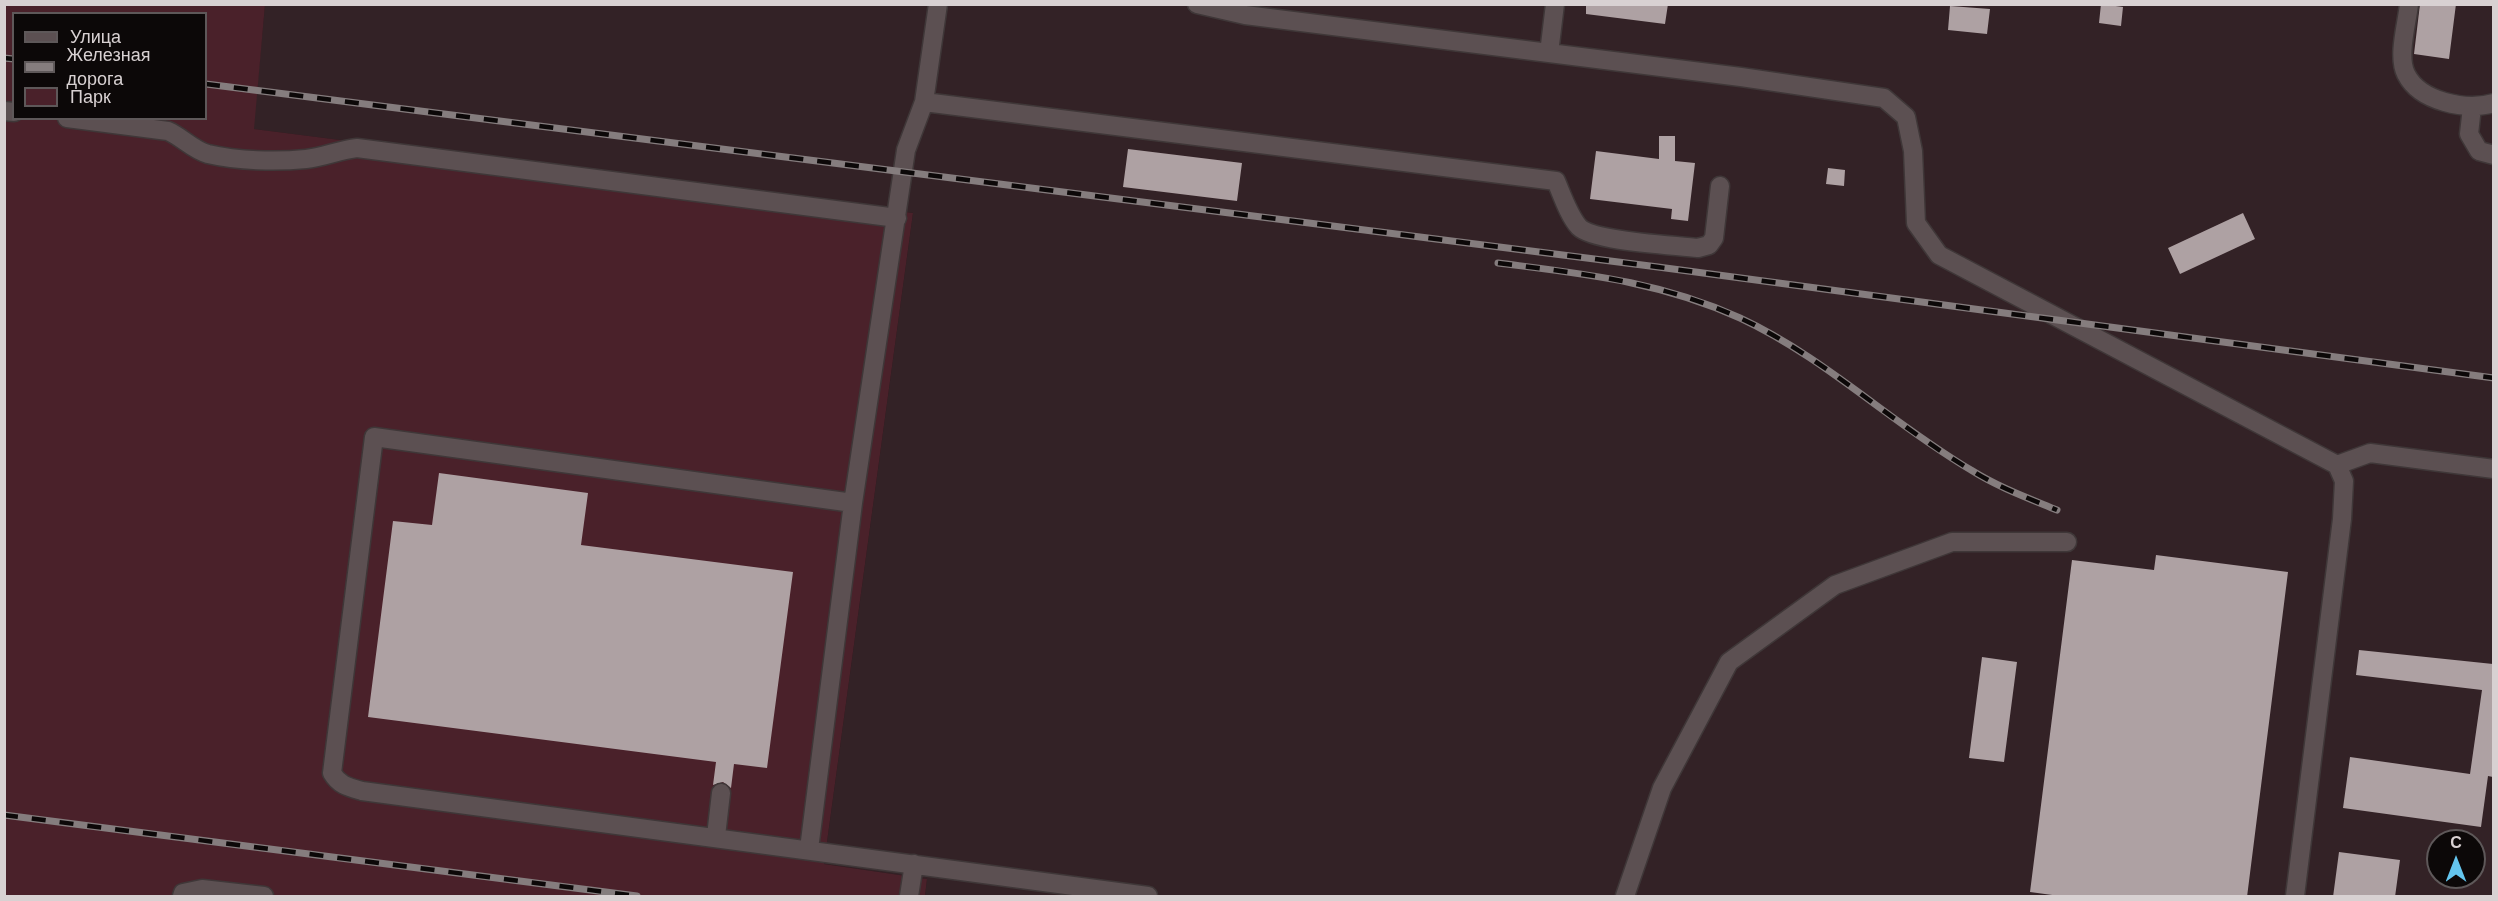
<!DOCTYPE html>
<html>
<head>
<meta charset="utf-8">
<style>
  body { margin:0 }
  #map { position:relative; width:2498px; height:901px; overflow:hidden; background:#261c1e; font-family:"DM Sans",sans-serif }
  canvas { display:block }
  .frame { position:absolute; inset:0; border:6px solid #d8d1d2; pointer-events:none }
  .legend { position:absolute; left:12px; top:12px; width:195px; height:108px; box-sizing:border-box; background:#0c0808; border:2px solid #5e5859; margin:0; padding:8px 10px; list-style:none; font-size:18px; color:#d8d1d2 }
  .legend li { display:flex; align-items:center; gap:12px; height:30px }
  .legend b { width:30px; border:2px solid #5e5859 }
  .north { position:absolute; left:2426px; top:829px; width:60px; height:60px; box-sizing:border-box; background:#0c0808; border:2px solid #5e5859; border-radius:50%; rotate:0deg; font-size:16px; font-weight:700; line-height:24px; text-align:center; color:#d8d1d2 }
  .north::after { content:''; display:block; margin:auto; width:21px; height:27px; background:#64c5ee; clip-path:polygon(50% 0,100% 100%,50% 72%,0 100%) }
</style>
</head>
<body>
<div id="map">
<canvas width="2498" height="901"></canvas>
<div class="frame"></div>
<ul class="legend">
<li><b style="height:8px;background:#5c5052"></b>Улица</li>
<li><b style="height:8px;background:#857d7e"></b>Железная дорога</li>
<li><b style="height:16px;background:#4a212a"></b>Парк</li>
</ul>
<div class="north">С</div>
</div>
<script>
const ctx = document.querySelector('canvas').getContext('2d');
ctx.lineJoin = 'round';
function fillPath(path, color) { ctx.fillStyle = color; ctx.fill(path, 'evenodd'); }
function strokePath(path, color, width, dash) { ctx.strokeStyle = color; ctx.lineWidth = width; ctx.lineCap = dash ? 'butt' : 'round'; ctx.setLineDash(dash || []); ctx.stroke(path); }
fillPath(new Path2D(`
  M 265,5 L 2493,5 L 2493,896 L 925,896 L 927,879 L 824,864 L 913,213 L 253,129 ZM 2438,841 L 2474,841 L 2474,877 L 2438,877 Z`), '#332226');
fillPath(new Path2D(`
  M 5,5 L 265,5 L 254,129 L 913,213 L 824,864 L 927,879 L 925,896 L 5,896 ZM 14,14 L 206,14 L 206,118 L 14,118 Z`), '#4a212a');
fillPath(new Path2D(`
  M 1586,4 L 1668,4 L 1665,24 L 1586,14 Z
  M 2101,4 L 2123,7 L 2121,26 L 2099,23 Z
  M 2420,4 L 2456,4 L 2449,59 L 2414,54 Z
  M 1950,6 L 1990,9 L 1987,34 L 1948,30 Z
  M 1659,136 L 1675,136 L 1675,161 L 1695,163 L 1688,221 L 1671,219 L 1672,209 L 1590,199 L 1596,151 L 1659,159 Z
  M 1128,149 L 1242,163 L 1237,201 L 1123,187 Z
  M 1828,168 L 1845,170 L 1844,186 L 1826,184 Z
  M 2243,213 L 2255,239 L 2180,274 L 2168,248 Z
  M 439,473 L 588,493 L 581,545 L 793,572 L 767,768 L 734,764 L 731,788 L 723,782 L 713,785 L 716,762 L 368,717 L 393,521 L 432,525 Z
  M 2156,555 L 2288,572 L 2247,897 L 2067,897 L 2030,892 L 2072,560 L 2154,570 Z
  M 2359,650 L 2493,664 L 2493,777 L 2488,776 L 2481,827 L 2343,808 L 2350,757 L 2470,774 L 2482,690 L 2356,675 Z
  M 1982,657 L 2017,662 L 2004,762 L 1969,758 Z
  M 2339,852 L 2400,860 L 2395,897 L 2333,897 Z`), '#aea1a3');
const minor = new Path2D(`
  M 1197,4 L 1245,15 L 1741,77 L 1884,98 L 1906,117 L 1913,151 L 1916,223 L 1939,255 L 2337,465 L 2344,481 L 2342,519 L 2295,896
  M 2409,4 C 2407,24 2397,56 2406,74 C 2420,102 2466,111 2494,103
  M 1549,53 L 1555,4
  M 924,102 L 1556,181 C 1562,195 1569,216 1579,227 C 1594,242 1674,245 1698,248 L 1709,245 L 1714,238 L 1720,186
  M 2472,107 L 2469,134 L 2479,151 L 2494,155
  M 4,111 L 14,112
  M 67,118 L 168,131 C 182,137 193,150 208,154 C 238,161 276,162 306,159 C 324,157 339,150 357,148 L 897,218
  M 2337,465 L 2370,453 L 2494,469
  M 853,503 L 374,437 L 332,773 C 339,785 348,787 362,791 L 1148,896
  M 716,836 L 721,793
  M 809,849 L 853,503 L 906,150 L 924,102 L 938,4
  M 182,896 L 183,893 L 202,889 L 264,896
  M 909,896 L 914,864
  M 1625,896 L 1662,788 L 1729,662 L 1835,585 L 1952,542 L 2067,542`);
strokePath(minor, '#3f3738', 21);
strokePath(minor, '#5c5052', 18);
const rail = new Path2D(`
  M 4,58 L 14,59
  M 206,84 L 1658,267 L 2494,378
  M 1498,263 C 1584,274 1659,281 1740,318 C 1824,357 1891,423 1971,470 C 1998,487 2028,498 2057,510
  M 4,815 L 637,896`);
strokePath(rail, '#857d7e', 7);
strokePath(rail, '#0c0808', 4.5, [14]);
</script>
</body>
</html>
